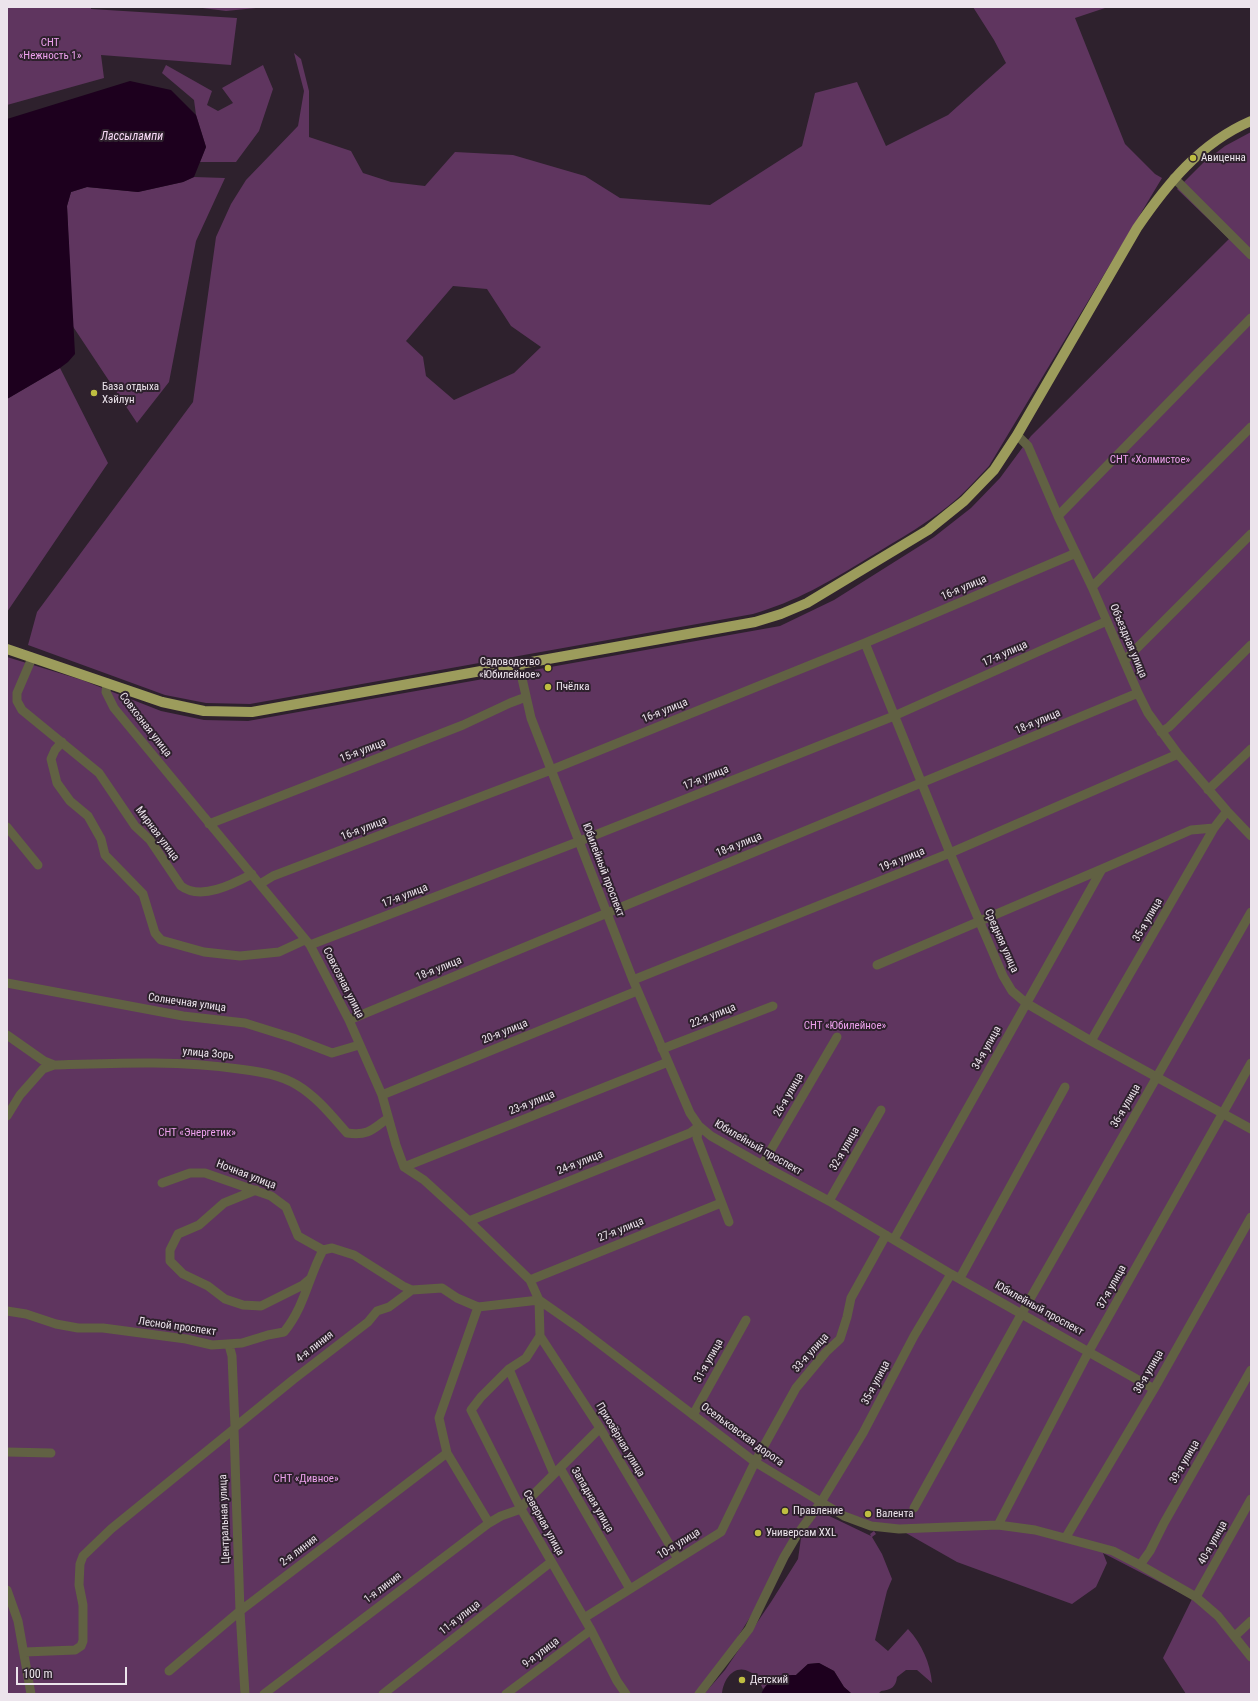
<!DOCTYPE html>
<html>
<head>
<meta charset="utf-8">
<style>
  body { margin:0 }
  #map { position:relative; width:1258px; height:1701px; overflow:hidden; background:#2e212d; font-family:"Roboto Condensed",sans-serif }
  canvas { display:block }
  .frame { position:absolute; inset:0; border:8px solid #ece4ec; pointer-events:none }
  .scale { position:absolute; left:16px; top:1667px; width:111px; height:18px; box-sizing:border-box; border:2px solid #ece4ec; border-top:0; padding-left:5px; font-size:12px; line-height:14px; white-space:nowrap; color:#ece4ec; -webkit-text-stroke:3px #2e212d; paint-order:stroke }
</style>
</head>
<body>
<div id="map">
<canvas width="1258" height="1701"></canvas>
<div class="frame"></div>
<div class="scale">100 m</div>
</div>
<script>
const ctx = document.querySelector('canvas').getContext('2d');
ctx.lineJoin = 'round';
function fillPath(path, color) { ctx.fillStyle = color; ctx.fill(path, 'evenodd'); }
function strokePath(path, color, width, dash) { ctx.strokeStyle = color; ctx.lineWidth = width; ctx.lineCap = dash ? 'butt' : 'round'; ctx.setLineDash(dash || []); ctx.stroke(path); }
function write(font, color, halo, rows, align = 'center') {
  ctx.font = font + ' "Roboto Condensed",sans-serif'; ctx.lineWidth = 4; ctx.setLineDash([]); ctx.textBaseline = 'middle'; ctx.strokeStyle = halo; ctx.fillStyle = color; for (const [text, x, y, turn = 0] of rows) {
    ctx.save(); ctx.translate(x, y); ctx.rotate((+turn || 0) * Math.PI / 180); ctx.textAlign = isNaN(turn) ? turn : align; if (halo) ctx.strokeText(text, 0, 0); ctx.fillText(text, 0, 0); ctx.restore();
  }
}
fillPath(new Path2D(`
  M 7,7 L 91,7 L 91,9 L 237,18 L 231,65 L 101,55 L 104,78 L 7,105 Z
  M 195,7 L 266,7 L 226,11 Z
  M 973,7 L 1108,7 L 1075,18 L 1125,144 L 1155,174 L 1162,178 L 989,466 C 979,476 970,487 959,497 C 932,521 899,539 868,558 C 829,582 797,601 753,614 L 250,704 L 206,703 L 165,695 L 28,645 L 37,612 L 193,402 L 216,237 L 231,204 L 246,180 L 298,126 L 304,91 L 294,53 L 301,59 L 309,91 L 309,137 L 351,151 L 363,173 L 391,182 L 425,186 L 455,152 L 513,155 L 585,176 L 620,198 L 710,205 L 802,146 L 815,93 L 857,82 L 886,146 L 948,115 L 1006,63 L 994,40 ZM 453,286 L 487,289 L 511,326 L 541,347 L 514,373 L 454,400 L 426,376 L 423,357 L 406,341 Z
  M 166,65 L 212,91 L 207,105 L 218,111 L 233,103 L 222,88 L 263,65 L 273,89 L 259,131 L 236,162 L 200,162 L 206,147 L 196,115 L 194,100 L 162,73 Z
  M 1251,132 L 1251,1694 L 1186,1694 L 1163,1658 L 1192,1599 L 1103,1553 L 1107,1563 L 1096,1587 L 1072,1604 L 957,1562 L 899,1529 L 871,1526 L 821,1502 L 715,1674 L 698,1694 L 268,1694 L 486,1521 L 266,1694 L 7,1694 L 7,657 L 82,680 L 161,711 L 204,720 L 248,721 L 780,626 L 834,600 L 934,537 L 971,508 L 1000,478 L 1031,436 L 1229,239 L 1177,189 L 1204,162 L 1225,146 Z
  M 194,177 L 225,178 L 196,241 L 169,382 L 137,423 L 72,325 L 67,206 L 71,192 L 87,187 L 138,192 L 183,182 Z
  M 60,368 L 108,463 L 7,612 L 7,399 Z
  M 823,1513 L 871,1536 L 870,1534 L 874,1531 L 876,1534 L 872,1537 L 882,1554 L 892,1579 L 887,1591 L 875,1640 L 888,1651 L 908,1629 C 922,1644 930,1663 932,1683 L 917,1670 L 906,1670 L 897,1677 C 896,1687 891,1690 881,1691 L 878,1694 L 852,1694 L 844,1687 L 834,1671 L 819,1663 L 808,1664 L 796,1675 C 778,1675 776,1677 763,1689 C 761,1684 755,1674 750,1672 C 734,1663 723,1680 722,1694 L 704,1694 L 725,1670 L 771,1602 L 798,1559 L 801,1538 L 816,1515 Z`), '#5f355f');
fillPath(new Path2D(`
  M 130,81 L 171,90 L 196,115 L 206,147 L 194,177 L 183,182 L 138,192 L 87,187 L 71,192 L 67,206 L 75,354 L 68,362 L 60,368 L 7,399 L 7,119 Z
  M 819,1663 L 834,1671 L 844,1687 L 852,1694 L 761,1694 C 769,1678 779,1675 796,1675 L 808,1664 Z`), '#1d001e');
strokePath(new Path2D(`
  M 1174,178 L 1251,255
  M 1017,435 L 1028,446 L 1058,516 L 1092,587 L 1138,693 L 1148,713 L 1178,754 L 1227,811 L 1251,836
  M 1058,516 L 1251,318
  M 1092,587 L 1251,427
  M 865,643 L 950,853 L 1003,976 L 1012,991 L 1026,1003 L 1091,1041 L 1251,1129
  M 32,658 L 17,693 L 17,701 L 22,710 L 99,773 L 135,826 L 150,840 L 181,886 C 201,901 233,884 252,874
  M 1124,661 L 1251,534
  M 519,665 L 531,718 L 633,980 L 690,1113 L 699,1126 L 711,1136 L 762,1165 L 829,1201 L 951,1274 L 1154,1389
  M 107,683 L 106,692 L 114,708 L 310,945 L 349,1020 L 382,1095 L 396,1145 L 404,1167 L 424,1180 L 469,1221 L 530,1280 L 539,1300 L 540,1336 L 526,1358 L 509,1369 L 481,1397 L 471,1410 L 521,1509 L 591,1630 L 617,1681 L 626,1694
  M 1161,732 L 1169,727 L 1251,645
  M 62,742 L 55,750 L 51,759 L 57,783 L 70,801 L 88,816 L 101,839 L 105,855 L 143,894 L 155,933 L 161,940 L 204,952 L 240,956 L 279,952 L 305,940
  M 1208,790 L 1251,749
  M 209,824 L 463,725 L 510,703 L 526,697
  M 7,827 L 38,865
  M 260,884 L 273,876 L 551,770 L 865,643 L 1076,553
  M 310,945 L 580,841 L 894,716 L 1107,621
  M 877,965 L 1102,869 L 1191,830 L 1214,828
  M 633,980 L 950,853 L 1178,754
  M 7,983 L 183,1016 L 245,1023 L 293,1038 L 332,1053 L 359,1045
  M 349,1020 L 1138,693
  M 7,1035 L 44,1061 L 54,1065 C 116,1063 177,1060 239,1069 C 260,1072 278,1074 297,1085 C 317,1097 332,1116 347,1133 C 368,1136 372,1130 388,1118
  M 1091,1041 L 1214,828 L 1227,811
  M 662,1049 L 773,1006
  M 382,1095 L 637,991
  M 7,1116 L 20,1095 L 43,1069 L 54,1065
  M 699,1126 L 697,1138 L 729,1222
  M 762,1165 L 837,1037
  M 404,1167 L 668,1062
  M 162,1183 L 190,1173 L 205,1173 L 271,1196 L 286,1207 L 298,1236 L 323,1250
  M 256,1190 L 224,1203 L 199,1225 L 178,1234 L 170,1250 L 170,1261 L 183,1274 L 208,1286 L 225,1299 L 243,1305 L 261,1306 L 303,1285 L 310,1279
  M 829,1201 L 881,1110
  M 469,1221 L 690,1133 L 699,1126
  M 894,1239 L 1102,869
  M 960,1278 L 1065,1087
  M 530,1280 L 721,1203
  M 539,1300 L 579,1328 L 755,1462 L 844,1516 L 871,1526 L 899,1529 L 998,1525 L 1035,1530 L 1113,1551 L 1140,1565 L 1196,1597 L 1218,1616 L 1251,1657
  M 478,1307 L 439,1418 L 447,1453 L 489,1523
  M 7,1311 L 26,1314 L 56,1324 L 78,1328 L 103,1328 L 186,1339 L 212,1345 L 242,1343 L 268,1335 L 284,1332 C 305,1306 308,1278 323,1250 L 332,1248 L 354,1255 L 403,1286 L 412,1290 L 442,1288 L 457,1298 L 478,1307 L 539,1300
  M 540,1336 L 600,1428 L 678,1559
  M 229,1345 L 232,1356 L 235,1427 L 234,1429 L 240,1611 L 245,1694
  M 509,1369 L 554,1474 L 560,1468 L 630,1589
  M 693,1415 L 746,1320
  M 235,1427 L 294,1379 L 368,1322 L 377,1311 L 389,1307 L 412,1290
  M 7,1452 L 51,1453
  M 560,1468 L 600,1428
  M 914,1508 L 1022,1313 L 1251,912
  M 998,1525 L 1089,1351 L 1251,1063
  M 1066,1537 L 1154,1389 L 1251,1217
  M 1140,1565 L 1150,1551 L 1164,1523 L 1251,1370
  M 7,1590 L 18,1621 L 31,1694
  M 1196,1597 L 1251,1499
  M 584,1618 L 721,1532 L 755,1462 L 796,1388 L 826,1352 L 840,1339 L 847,1317 L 851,1298 L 886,1235
  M 1235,1636 L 1251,1621
  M 25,1652 L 75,1650 L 81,1646 L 83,1641 L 83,1605 L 79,1585 L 80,1564 L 83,1556 L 111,1529 L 234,1429
  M 169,1671 L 240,1611 L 447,1453
  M 264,1694 L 489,1523 L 501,1516 L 521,1509 L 526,1502 L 554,1474
  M 383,1694 L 551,1562
  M 506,1694 L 591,1630
  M 699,1694 L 749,1629 L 784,1557 L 797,1535 L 821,1502 L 863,1433 L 914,1336 L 951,1274`), '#616143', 9);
strokePath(new Path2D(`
  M 7,649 L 162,702 L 204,711 L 252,712 L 755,622 L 781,614 L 807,603 L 928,530 L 964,501 L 994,470 L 1017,435 L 1137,228 C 1167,184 1200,143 1251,121`), '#9c9c5c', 10);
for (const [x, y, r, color] of [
  [1193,158,4,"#bfbe41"],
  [94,393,4,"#bfbe41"],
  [548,668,4,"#bfbe41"],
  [548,687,4,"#bfbe41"],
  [785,1511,4,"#bfbe41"],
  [868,1514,4,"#bfbe41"],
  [758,1533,4,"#bfbe41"],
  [742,1680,4,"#bfbe41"]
]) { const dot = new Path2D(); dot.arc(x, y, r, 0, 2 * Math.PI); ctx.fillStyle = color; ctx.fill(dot); strokePath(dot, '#2e212d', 1.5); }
write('11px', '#eda1ed', '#2e212d', [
  ["СНТ",50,43],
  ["«Нежность 1»",50,56],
  ["СНТ «Холмистое»",1150,460],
  ["СНТ «Юбилейное»",845,1026],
  ["СНТ «Энергетик»",197,1133],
  ["СНТ «Дивное»",306,1479]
]);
write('11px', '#ece4ec', '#2e212d', [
  ["Авиценна",1201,158],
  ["База отдыха",102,387],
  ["Хэйлун",102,400],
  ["Садоводство",540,662,"right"],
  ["«Юбилейное»",540,675,"right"],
  ["Пчёлка",556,687],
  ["Правление",793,1511],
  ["Валента",876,1514],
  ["Универсам XXL",766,1533],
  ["Детский",750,1680]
], 'left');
write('11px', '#ece4ec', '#2e212d', [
  ["16-я улица",964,588,-23],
  ["Объездная улица",1128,641,67],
  ["17-я улица",1005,654,-24],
  ["16-я улица",665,711,-22],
  ["18-я улица",1038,722,-23],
  ["Совхозная улица",145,725,52],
  ["15-я улица",363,751,-21],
  ["17-я улица",706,778,-22],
  ["16-я улица",364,829,-21],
  ["Мирная улица",157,834,53],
  ["18-я улица",739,845,-22],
  ["19-я улица",902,860,-22],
  ["Юбилейный проспект",603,870,69],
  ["17-я улица",405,896,-21],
  ["35-я улица",1148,920,-60],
  ["Средняя улица",1001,941,66],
  ["18-я улица",439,969,-22],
  ["Совхозная улица",343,983,63],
  ["Солнечная улица",187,1003,8],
  ["22-я улица",713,1016,-22],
  ["20-я улица",505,1032,-22],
  ["34-я улица",987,1048,-61],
  ["улица Зорь",208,1054,5],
  ["26-я улица",789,1095,-60],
  ["23-я улица",532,1103,-22],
  ["36-я улица",1126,1106,-60],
  ["Юбилейный проспект",758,1148,30],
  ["32-я улица",845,1149,-60],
  ["24-я улица",580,1163,-22],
  ["Ночная улица",246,1175,21],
  ["27-я улица",621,1230,-22],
  ["37-я улица",1112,1287,-61],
  ["Юбилейный проспект",1039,1309,29],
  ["Лесной проспект",177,1327,8],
  ["4-я линия",315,1347,-38],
  ["33-я улица",811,1353,-48],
  ["31-я улица",709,1361,-61],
  ["38-я улица",1149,1372,-60],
  ["35-я улица",876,1383,-62],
  ["Осельковская дорога",742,1435,36],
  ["Приозёрная улица",620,1440,59],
  ["39-я улица",1185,1462,-60],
  ["Западная улица",592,1500,60],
  ["Центральная улица",225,1519,-92],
  ["Северная улица",543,1523,61],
  ["40-я улица",1213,1543,-61],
  ["10-я улица",679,1544,-32],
  ["2-я линия",299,1551,-37],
  ["1-я линия",383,1588,-37],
  ["11-я улица",460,1618,-38],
  ["9-я улица",541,1653,-37]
]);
write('italic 12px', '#f8d9f7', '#2e212d', [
  ["Лассылампи",132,137]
]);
</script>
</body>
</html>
